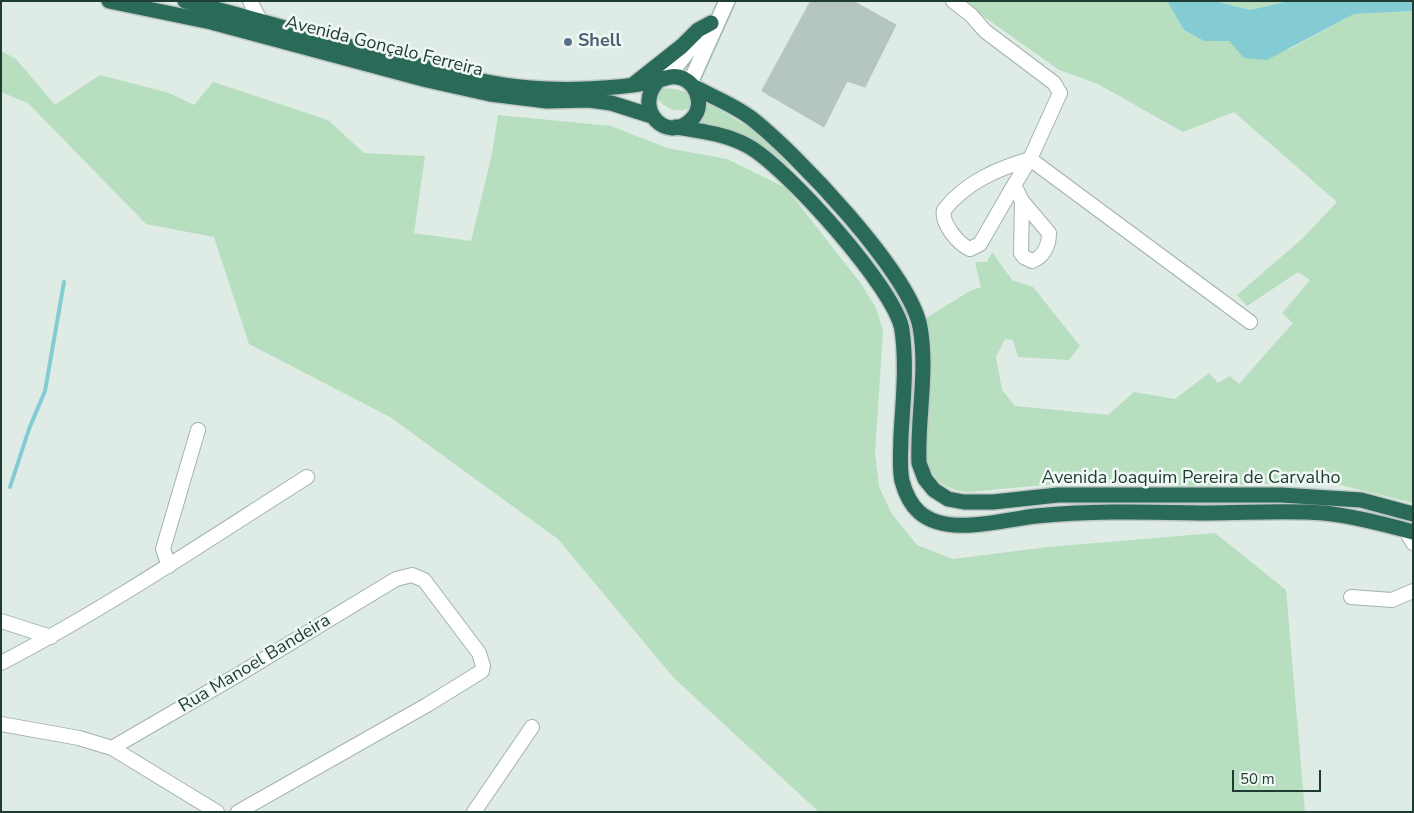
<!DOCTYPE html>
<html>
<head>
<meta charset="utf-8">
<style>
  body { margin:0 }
  #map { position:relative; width:1414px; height:813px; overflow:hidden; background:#dfebe5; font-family:"Nunito Sans",sans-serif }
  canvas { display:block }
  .frame { position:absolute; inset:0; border:2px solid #1f3c33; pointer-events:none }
  .scale { position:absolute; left:1232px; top:770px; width:89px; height:22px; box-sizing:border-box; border:2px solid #1f3c33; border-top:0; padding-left:6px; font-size:15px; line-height:18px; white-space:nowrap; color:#1f3c33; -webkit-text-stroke:4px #f0f8f3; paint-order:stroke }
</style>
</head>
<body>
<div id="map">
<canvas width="1414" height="813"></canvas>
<div class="frame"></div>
<div class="scale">50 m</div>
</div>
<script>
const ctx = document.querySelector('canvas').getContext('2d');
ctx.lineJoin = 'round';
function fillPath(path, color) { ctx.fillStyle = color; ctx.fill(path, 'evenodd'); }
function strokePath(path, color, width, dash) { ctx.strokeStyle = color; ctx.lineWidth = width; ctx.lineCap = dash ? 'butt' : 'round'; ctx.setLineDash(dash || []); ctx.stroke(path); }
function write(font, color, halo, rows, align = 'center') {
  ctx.font = font + ' "Nunito Sans",sans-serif'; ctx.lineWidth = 5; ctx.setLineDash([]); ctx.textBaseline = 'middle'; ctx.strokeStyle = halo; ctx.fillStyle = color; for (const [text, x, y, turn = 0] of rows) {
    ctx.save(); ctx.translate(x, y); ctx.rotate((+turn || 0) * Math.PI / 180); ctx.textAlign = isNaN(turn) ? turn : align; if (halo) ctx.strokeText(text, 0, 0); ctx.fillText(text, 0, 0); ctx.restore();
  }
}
fillPath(new Path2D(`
  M 967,1 L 1167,1 L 1184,30 L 1204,41 L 1229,41 L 1244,58 L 1290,49 L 1354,14 L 1413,11 L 1413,503 L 1329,482 L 1201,486 L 1066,483 L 968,492 C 941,489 931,478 925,452 L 930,339 L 926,318 L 970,291 L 981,287 L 975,262 L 987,262 L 992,252 L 1012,280 L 1033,287 L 1080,346 L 1069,360 L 1018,357 L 1013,340 L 1005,339 L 996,357 L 1002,390 L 1015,406 L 1108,415 L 1134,392 L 1175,399 L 1209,373 L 1218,383 L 1230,376 L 1239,384 L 1293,323 L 1282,313 L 1310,280 L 1298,272 L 1247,306 L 1237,295 L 1302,239 L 1337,202 L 1234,112 L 1183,132 L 1098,84 L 1059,70 L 983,16 Z
  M 1215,1 L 1289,1 L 1250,10 Z
  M 1,51 L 16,59 L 55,105 L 100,75 L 169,93 L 194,105 L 213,82 L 328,120 L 364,153 L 425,156 L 414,233 L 471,241 L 492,154 L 498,115 L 611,126 L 667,148 L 727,159 L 786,188 L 862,285 L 876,308 L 883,331 L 875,453 L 879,487 L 892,514 L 917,545 L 953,559 L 1048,547 L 1215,533 L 1286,590 L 1305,812 L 819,812 L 674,678 L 558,539 L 390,417 L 249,344 L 214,237 L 146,224 L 28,103 L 1,92 Z
  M 661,88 L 675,89 L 686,92 L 692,103 L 688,109 C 674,113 665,108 656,97 Z
  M 707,102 L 758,133 L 798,174 C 761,141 744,134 696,122 Z`), '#b6debf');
fillPath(new Path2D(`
  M 1167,1 L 1215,1 L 1250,10 L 1289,1 L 1413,1 L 1413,11 L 1354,14 L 1267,60 L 1244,58 L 1229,41 L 1204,41 L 1184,30 Z`), '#83ccd4');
strokePath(new Path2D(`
  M 10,487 L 29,429 L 45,391 L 64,282`), '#83ccd4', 4);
const building = new Path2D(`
  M 811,1 L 853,1 L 896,25 L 865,87 L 847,81 L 824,127 L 762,91 Z`);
fillPath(building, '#b4c6be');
strokePath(building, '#b1c5bc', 1);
const street = new Path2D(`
  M 250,1 L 260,20
  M 953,1 L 971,15 L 985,31 L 1054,83 L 1060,93 L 1030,159 L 1014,185 L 1022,201 L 1049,233 C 1049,245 1044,257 1032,261 L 1024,257 L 1021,253 L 1022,201
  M 1030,159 L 1250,322
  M 1014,185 L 980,244 L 970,249 C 958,244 941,223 944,210 C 966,182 997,169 1030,159
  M 1405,529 L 1413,543
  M 169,566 L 163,549 L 198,430
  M 1351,597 L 1392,600 L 1413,591
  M 1,621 L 51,637
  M 1,663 C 107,608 206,541 307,477
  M 1,724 L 79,738 L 112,748 L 217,812
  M 112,748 L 241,673 L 396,579 L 412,575 L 424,580 L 479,653 L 483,666 L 482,671 L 427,705 L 238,812
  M 474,812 L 532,727`);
const secondary = new Path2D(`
  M 667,77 L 701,35
  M 690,83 L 727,1`);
const highway = new Path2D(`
  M 109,1 L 211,22 L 427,80 L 490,94 L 547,101 L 589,100 L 611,103 L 652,116
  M 185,1 C 256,19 326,40 397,60 C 440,71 486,85 530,88 C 566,91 617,89 651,82 C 663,80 672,73 684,79 C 699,87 704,108 691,120 C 667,144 632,109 658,81
  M 634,84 L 682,46 L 698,30 L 711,23
  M 694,87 C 713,97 734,105 751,118 C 796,153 910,273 920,327 C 928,372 917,419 919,463 L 925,479 L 934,490 L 948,499 L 964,502 L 993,502 L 1058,495 L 1281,495 L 1361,500 L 1413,514
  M 676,127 C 701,131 726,134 748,146 C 785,166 896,289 902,330 C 907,365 903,401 901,436 C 901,450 899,467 902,481 C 905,492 910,504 919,512 C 947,537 1001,520 1036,516 C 1093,510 1150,512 1208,513 C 1246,513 1285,510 1324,513 C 1354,516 1384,524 1413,532`);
strokePath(street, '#a2b3ac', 16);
strokePath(secondary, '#9db8ad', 18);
strokePath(highway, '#c0c8c6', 18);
strokePath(street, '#fff', 14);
strokePath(secondary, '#fff', 15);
strokePath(highway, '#296a59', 15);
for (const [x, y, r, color] of [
  [568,42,5,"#5c6f8a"]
]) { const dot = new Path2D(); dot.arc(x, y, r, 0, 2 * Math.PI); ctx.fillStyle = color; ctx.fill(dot); strokePath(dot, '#f0f8f3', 2); }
write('bold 18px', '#4e5e75', '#f0f8f3', [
  ["Shell",578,42]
], 'left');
write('18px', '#1f3c33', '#f0f8f3', [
  ["Avenida Gonçalo Ferreira",384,47,14],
  ["Avenida Joaquim Pereira de Carvalho",1191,479],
  ["Rua Manoel Bandeira",255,664,-31]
]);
</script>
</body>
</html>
